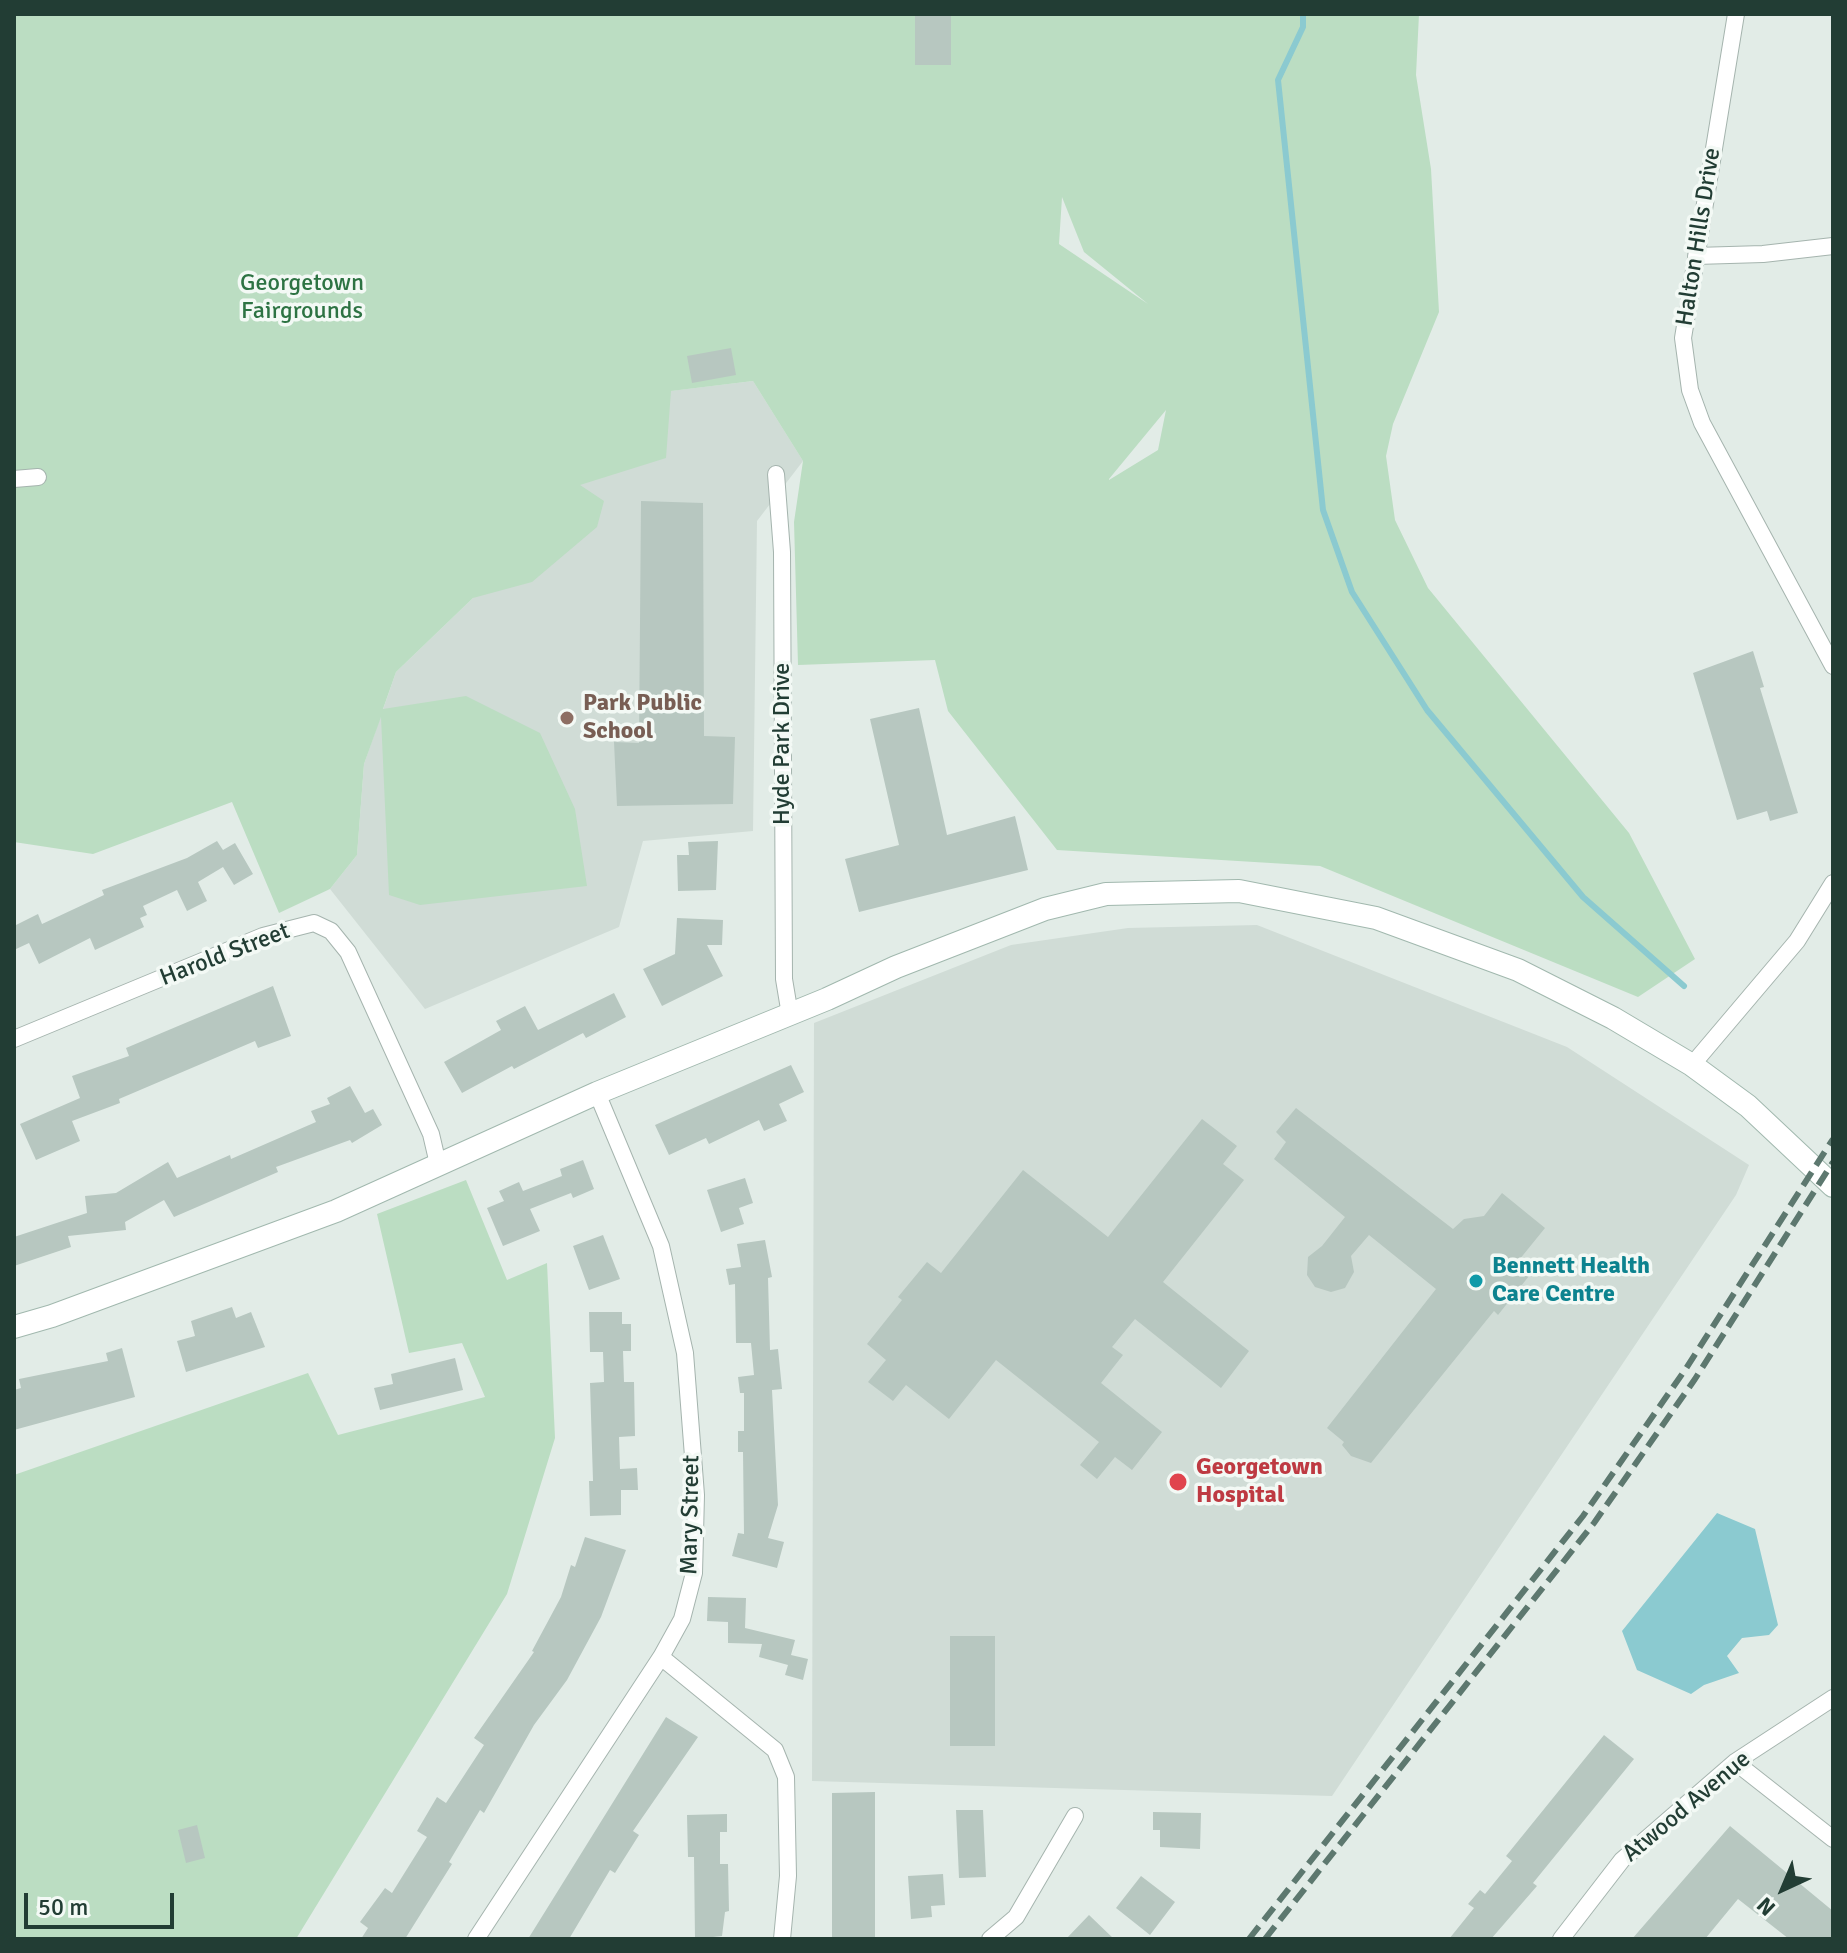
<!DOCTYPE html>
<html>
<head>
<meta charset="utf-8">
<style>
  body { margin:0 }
  #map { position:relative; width:1847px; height:1953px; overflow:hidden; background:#e2ece7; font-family:Signika,sans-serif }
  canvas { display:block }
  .frame { position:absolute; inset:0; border:16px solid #223d34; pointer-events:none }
  .north { position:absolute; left:1743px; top:1849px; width:80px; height:80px; -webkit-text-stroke:6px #f3f9f5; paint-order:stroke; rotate:224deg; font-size:22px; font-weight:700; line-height:32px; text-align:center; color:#223d34 }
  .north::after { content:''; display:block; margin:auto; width:28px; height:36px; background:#223d34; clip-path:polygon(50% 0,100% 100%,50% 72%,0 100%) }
  .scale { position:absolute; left:24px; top:1893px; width:150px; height:36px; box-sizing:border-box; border:4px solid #223d34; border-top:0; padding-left:10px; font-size:24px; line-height:28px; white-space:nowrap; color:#223d34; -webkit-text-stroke:6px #f3f9f5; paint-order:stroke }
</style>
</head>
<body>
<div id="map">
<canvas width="1847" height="1953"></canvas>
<div class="frame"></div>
<div class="north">N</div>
<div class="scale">50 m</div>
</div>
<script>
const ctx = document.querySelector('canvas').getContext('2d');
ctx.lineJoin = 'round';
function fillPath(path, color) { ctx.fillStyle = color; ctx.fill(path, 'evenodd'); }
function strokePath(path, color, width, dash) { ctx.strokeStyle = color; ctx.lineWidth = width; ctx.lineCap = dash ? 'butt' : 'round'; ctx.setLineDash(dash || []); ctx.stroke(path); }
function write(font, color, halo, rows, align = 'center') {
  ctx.font = font + ' Signika,sans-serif'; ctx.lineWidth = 7; ctx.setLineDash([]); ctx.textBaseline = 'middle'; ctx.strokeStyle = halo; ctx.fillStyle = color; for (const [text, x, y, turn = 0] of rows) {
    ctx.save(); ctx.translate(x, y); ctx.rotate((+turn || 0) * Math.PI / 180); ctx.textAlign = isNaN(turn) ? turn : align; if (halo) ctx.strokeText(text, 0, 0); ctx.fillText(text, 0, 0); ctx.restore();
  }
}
fillPath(new Path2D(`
  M 753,381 L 803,461 L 757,521 L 753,831 L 643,841 L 619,927 L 425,1009 L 330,889 L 357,855 L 364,764 L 396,672 L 473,598 L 531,500 L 670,391 Z
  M 1257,925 L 1567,1047 L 1749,1165 L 1736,1195 L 1332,1796 L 812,1781 L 814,1023 L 1011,945 L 1128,928 Z`), '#d0dcd6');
fillPath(new Path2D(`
  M 14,14 L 1419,14 L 1416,75 L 1431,169 L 1439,312 L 1393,424 L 1386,456 L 1395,520 L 1428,588 L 1629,833 L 1695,959 L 1638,997 L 1320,866 L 1057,850 L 948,711 L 935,660 L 798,665 L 794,522 L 803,461 L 753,381 L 671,391 L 666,458 L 580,485 L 604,501 L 597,527 L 532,582 L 473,598 L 396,672 L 383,709 L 466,696 L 540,733 L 575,809 L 587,886 L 420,905 L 389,895 L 381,717 L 364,764 L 357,855 L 330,889 L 279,913 L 232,802 L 93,854 L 14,842 ZM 1062,197 L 1084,252 L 1148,304 L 1059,244 ZM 1166,410 L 1158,450 L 1109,480 L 1109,479 Z
  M 466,1180 L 507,1280 L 547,1263 L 555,1438 L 507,1594 L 296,1939 L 14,1939 L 14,1475 L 308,1373 L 338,1435 L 485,1397 L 462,1343 L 409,1353 L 377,1214 Z`), '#bbddc2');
fillPath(new Path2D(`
  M 1717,1513 L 1755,1529 L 1778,1625 L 1769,1635 L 1742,1638 L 1727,1656 L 1739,1673 L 1704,1685 L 1691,1694 L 1637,1670 L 1622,1631 Z`), '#8bcad0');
strokePath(new Path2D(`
  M 1303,14 L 1303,27 L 1278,80 L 1323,510 L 1352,592 L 1427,710 L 1583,897 L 1684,986`), '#8bcad0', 6);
fillPath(new Path2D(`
  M 915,14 L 951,14 L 951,65 L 915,65 Z
  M 731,348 L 736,375 L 692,383 L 687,356 Z
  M 641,501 L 703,503 L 704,736 L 735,737 L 733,804 L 617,806 L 614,742 L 639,743 Z
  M 1753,651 L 1764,687 L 1760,688 L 1798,813 L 1770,821 L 1767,811 L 1737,820 L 1693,673 Z
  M 919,708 L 947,835 L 1015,816 L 1028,870 L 859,912 L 845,859 L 899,845 L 870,719 Z
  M 217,841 L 223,850 L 235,843 L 253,874 L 234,885 L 223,867 L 198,882 L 207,901 L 187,911 L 177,890 L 143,906 L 147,915 L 140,918 L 144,927 L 95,950 L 90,938 L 39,964 L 29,943 L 14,950 L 14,926 L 38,914 L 42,924 L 104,895 L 102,890 L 187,858 Z
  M 718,841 L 716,890 L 678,891 L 677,855 L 689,855 L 688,842 Z
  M 677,918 L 723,920 L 722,945 L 707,945 L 723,976 L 662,1006 L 643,969 L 675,954 Z
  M 273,986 L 291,1036 L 258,1048 L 255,1041 L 119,1099 L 120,1103 L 72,1121 L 80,1141 L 36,1160 L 20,1124 L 80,1098 L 72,1076 L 129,1056 L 126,1048 Z
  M 614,993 L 626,1017 L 586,1038 L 583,1033 L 514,1069 L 512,1066 L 462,1093 L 444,1062 L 501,1030 L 496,1021 L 525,1006 L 538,1030 Z
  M 791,1065 L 804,1092 L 779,1104 L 787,1121 L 764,1131 L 759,1120 L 709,1144 L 706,1138 L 669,1155 L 655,1125 Z
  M 350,1086 L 365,1113 L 373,1109 L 382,1125 L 352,1143 L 350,1140 L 276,1167 L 278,1172 L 174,1217 L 164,1200 L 125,1222 L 126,1230 L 68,1236 L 71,1247 L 14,1266 L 14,1237 L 87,1213 L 85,1196 L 116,1193 L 168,1162 L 177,1178 L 230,1155 L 231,1159 L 316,1122 L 311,1111 L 330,1104 L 327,1098 Z
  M 1296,1108 L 1453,1229 L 1464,1219 L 1484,1216 L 1502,1193 L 1545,1228 L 1515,1265 L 1529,1276 L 1498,1315 L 1494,1311 L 1371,1463 L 1351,1456 L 1342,1445 L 1344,1442 L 1327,1428 L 1436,1289 L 1369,1235 L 1351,1256 L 1354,1272 L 1345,1288 L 1331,1292 L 1315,1287 L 1307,1275 L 1308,1257 L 1322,1246 L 1345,1217 L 1274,1159 L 1286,1142 L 1276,1132 Z
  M 1202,1119 L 1237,1146 L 1223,1164 L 1244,1180 L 1163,1282 L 1249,1351 L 1221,1388 L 1135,1319 L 1112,1347 L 1123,1355 L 1101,1383 L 1162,1432 L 1132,1470 L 1115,1457 L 1097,1479 L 1080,1465 L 1099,1442 L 996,1360 L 949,1419 L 906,1385 L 893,1401 L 868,1382 L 886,1360 L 867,1344 L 902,1300 L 898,1297 L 927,1262 L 941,1273 L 1023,1170 L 1108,1237 Z
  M 583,1160 L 594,1189 L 573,1198 L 571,1193 L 530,1209 L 540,1231 L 503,1246 L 487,1208 L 504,1201 L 499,1191 L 519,1182 L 523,1191 L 562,1176 L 560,1169 Z
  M 745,1178 L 753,1203 L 739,1208 L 744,1224 L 721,1232 L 707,1190 Z
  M 603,1235 L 620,1279 L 589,1290 L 573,1246 Z
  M 765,1240 L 772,1277 L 768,1278 L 770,1350 L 778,1349 L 782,1389 L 772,1390 L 778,1505 L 768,1538 L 784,1542 L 777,1568 L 732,1556 L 738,1533 L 744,1534 L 743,1452 L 738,1452 L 738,1431 L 744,1431 L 744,1393 L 740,1393 L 738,1377 L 754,1375 L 751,1343 L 736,1343 L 735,1284 L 729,1285 L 726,1269 L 741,1267 L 737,1244 Z
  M 232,1307 L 236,1318 L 251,1312 L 265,1347 L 186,1372 L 177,1341 L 195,1336 L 191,1321 Z
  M 589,1312 L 622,1312 L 622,1324 L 631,1324 L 631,1351 L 623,1351 L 624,1382 L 634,1382 L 635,1436 L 619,1437 L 620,1469 L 637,1468 L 638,1490 L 621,1490 L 621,1515 L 590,1516 L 589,1481 L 593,1481 L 590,1383 L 604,1382 L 603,1352 L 590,1352 Z
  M 122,1348 L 135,1397 L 14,1430 L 14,1390 L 21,1388 L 19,1379 L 108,1361 L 106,1353 Z
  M 455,1358 L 463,1390 L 380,1410 L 374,1388 L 393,1384 L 391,1374 Z
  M 585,1537 L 626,1550 L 601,1617 L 567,1680 L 534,1725 L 484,1813 L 480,1810 L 449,1862 L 452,1864 L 405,1939 L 361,1939 L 368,1928 L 360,1922 L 385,1888 L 392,1893 L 427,1837 L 417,1831 L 437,1797 L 446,1803 L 484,1745 L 474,1738 L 534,1652 L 532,1651 L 561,1597 L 571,1565 L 575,1567 Z
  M 708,1597 L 746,1598 L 745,1628 L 795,1640 L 791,1655 L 808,1659 L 803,1680 L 785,1675 L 788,1665 L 759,1657 L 762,1644 L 728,1643 L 728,1622 L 707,1621 Z
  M 950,1636 L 995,1636 L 995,1746 L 950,1746 Z
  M 666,1717 L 698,1737 L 633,1831 L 639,1835 L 615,1873 L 610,1870 L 569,1939 L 528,1939 Z
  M 1604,1735 L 1634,1759 L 1533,1883 L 1537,1886 L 1491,1939 L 1449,1939 L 1474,1908 L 1468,1904 L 1480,1890 L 1485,1894 L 1512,1861 L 1506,1856 Z
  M 875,1792 L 875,1939 L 832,1939 L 832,1793 Z
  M 956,1810 L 983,1810 L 986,1877 L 959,1878 Z
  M 1153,1812 L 1201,1813 L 1200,1849 L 1160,1847 L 1160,1830 L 1153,1830 Z
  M 727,1814 L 727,1832 L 720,1832 L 720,1864 L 728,1864 L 729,1911 L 725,1912 L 722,1936 L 695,1939 L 694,1857 L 688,1857 L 687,1815 Z
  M 197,1825 L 205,1858 L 186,1863 L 178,1830 Z
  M 1730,1826 L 1833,1911 L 1833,1939 L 1789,1939 L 1738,1899 L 1705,1939 L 1632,1939 Z
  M 943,1874 L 945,1905 L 931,1906 L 932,1917 L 911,1919 L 908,1876 Z
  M 1141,1876 L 1175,1902 L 1150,1935 L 1116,1908 Z
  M 1089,1915 L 1114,1939 L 1066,1939 Z`), '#b7c7c0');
const street = new Path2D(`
  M 1736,14 L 1683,338 L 1690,390 L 1702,423 L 1833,666
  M 1696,256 L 1763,254 L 1833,246
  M 776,474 L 782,552 L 784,979 L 790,1015
  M 14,479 L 38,477
  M 14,1039 L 263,936 L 314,923 L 331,931 L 348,952 L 431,1134 L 438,1164
  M 1692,1065 L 1797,941 L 1833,883
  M 661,1657 L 775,1750 L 786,1777 L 788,1876 L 782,1939
  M 1735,1762 L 1833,1839
  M 476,1939 L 661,1657 L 682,1619 L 694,1573 L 696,1495 L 685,1353 L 661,1246 L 597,1093
  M 990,1939 L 1016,1917 L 1075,1816
  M 1561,1939 L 1622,1860 L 1735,1762 L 1833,1698`);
const secondary = new Path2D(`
  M 14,1327 L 52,1316 L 336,1211 L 597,1093 L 827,999 L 896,967 L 1045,909 L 1106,894 L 1239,891 L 1376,918 L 1518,970 L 1613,1018 L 1692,1065 L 1748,1106 L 1833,1186`);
strokePath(street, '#a5b4ae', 18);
strokePath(secondary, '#a1b8ae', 24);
strokePath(street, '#fff', 16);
strokePath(secondary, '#fff', 22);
strokePath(new Path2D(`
  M 1249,1939 L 1583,1516 L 1685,1370 L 1833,1139
  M 1265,1939 L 1594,1523 L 1695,1379 L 1833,1162`), '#5d786f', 6, [16, 8]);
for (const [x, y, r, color] of [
  [567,718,8,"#8d6e63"],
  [1476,1281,8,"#0f9aa8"],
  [1178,1482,10,"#e0444e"]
]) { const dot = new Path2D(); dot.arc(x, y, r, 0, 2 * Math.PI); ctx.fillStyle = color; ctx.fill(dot); strokePath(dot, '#f3f9f5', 3); }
write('24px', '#223d34', '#f3f9f5', [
  ["Halton Hills Drive",1699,237,-81],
  ["Hyde Park Drive",783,744,-90],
  ["Harold Street",225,955,-21],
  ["Mary Street",691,1515,-89],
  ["Atwood Avenue",1687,1807,-40]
]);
write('24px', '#2d7343', '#f3f9f5', [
  ["Georgetown",302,284],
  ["Fairgrounds",302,312]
]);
write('bold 24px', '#785e54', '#f3f9f5', [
  ["Park Public",583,704],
  ["School",583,732]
], 'left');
write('bold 24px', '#0d838f', '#f3f9f5', [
  ["Bennett Health",1492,1267],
  ["Care Centre",1492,1295]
], 'left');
write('bold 24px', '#be3a42', '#f3f9f5', [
  ["Georgetown",1196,1468],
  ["Hospital",1196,1496]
], 'left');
</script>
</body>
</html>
